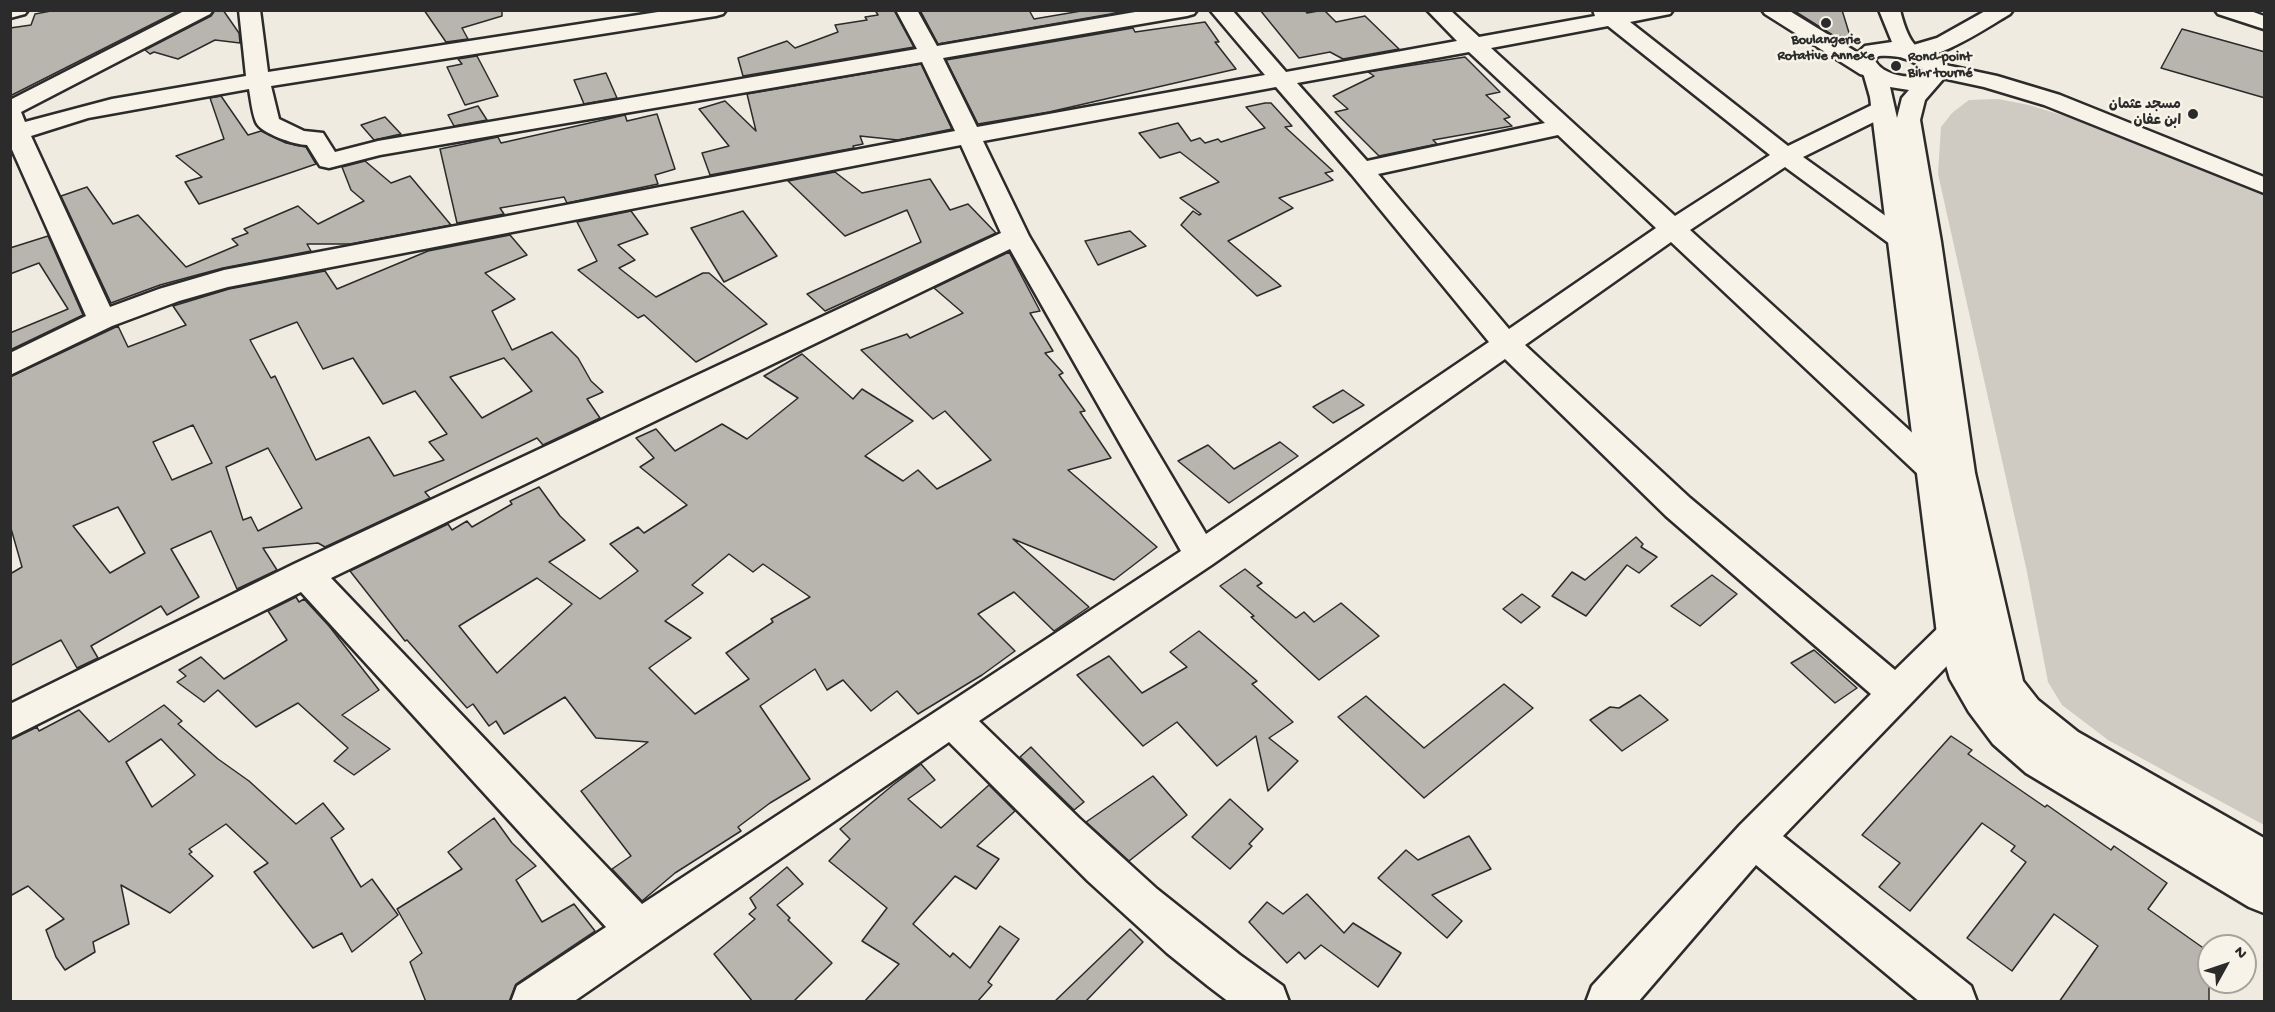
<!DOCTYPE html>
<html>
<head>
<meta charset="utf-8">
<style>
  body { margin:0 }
  #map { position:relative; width:2275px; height:1012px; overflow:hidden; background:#efebe0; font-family:"Gochi Hand",sans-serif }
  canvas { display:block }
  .frame { position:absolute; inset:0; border:12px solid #2b2b2b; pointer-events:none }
  .north { position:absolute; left:2197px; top:934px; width:60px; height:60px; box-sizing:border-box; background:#f7f3e8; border:2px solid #a5a39c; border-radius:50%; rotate:50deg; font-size:16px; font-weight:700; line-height:24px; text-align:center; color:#2b2b2b }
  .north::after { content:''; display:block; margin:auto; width:21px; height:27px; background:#2b2b2b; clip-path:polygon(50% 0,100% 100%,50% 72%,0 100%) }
</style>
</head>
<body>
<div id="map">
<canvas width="2275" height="1012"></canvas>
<div class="frame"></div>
<div class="north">N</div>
</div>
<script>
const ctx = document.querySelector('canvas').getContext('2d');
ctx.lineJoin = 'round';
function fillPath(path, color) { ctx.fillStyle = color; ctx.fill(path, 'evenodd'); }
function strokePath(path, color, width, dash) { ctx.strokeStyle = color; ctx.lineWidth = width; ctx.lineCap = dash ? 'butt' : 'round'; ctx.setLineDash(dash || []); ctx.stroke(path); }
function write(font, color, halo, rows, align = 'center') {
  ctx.font = font + ' "Gochi Hand","Playpen Sans Arabic",sans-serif'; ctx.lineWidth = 5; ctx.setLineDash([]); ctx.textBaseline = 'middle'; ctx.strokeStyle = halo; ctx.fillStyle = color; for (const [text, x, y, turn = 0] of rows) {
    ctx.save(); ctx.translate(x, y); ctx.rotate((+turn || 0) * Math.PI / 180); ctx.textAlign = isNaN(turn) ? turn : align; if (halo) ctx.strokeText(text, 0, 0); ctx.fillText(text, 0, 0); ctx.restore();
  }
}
fillPath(new Path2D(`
  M 1998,99 L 2029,105 L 2068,117 L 2264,193 L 2264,825 L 2108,740 L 2062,705 L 2048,682 L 2027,572 L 1938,174 L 1941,127 L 1952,113 L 1969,100 Z`), '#cfcbc2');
const building = new Path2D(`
  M 56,10 L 180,10 L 10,96 L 10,28 L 31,25 L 35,14 Z
  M 215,10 L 223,10 L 239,33 L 240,43 L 215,40 L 178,59 L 154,52 L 150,54 L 145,50 L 211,16 Z
  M 424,10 L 502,10 L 502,16 L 462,28 L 468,39 L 446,42 Z
  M 875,10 L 894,10 L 914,47 L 743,76 L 738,58 L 787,41 L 795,48 L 838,32 L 835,25 L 867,20 L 865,17 L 878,15 Z
  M 920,10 L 1029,10 L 1034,19 L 1087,10 L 1122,12 L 938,44 Z
  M 1260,10 L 1305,10 L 1307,13 L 1324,10 L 1336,22 L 1365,16 L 1399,49 L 1343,59 L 1330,52 L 1299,58 Z
  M 1793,10 L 1842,10 L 1850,36 L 1834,36 Z
  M 1205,22 L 1219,42 L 1215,42 L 1236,69 L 1049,112 L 978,124 L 946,60 L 1133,28 L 1135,32 Z
  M 2182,29 L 2265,52 L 2265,98 L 2161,68 Z
  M 477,56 L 498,96 L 465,105 L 447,67 L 462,64 L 458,59 Z
  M 1465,57 L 1500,92 L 1486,95 L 1510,117 L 1504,119 L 1512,126 L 1433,140 L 1437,144 L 1379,156 L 1335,112 L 1348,109 L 1333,96 L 1374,76 L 1368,72 Z
  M 921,64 L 952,129 L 898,140 L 860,136 L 863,144 L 853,146 L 854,148 L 710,175 L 702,153 L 729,146 L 699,109 L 725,101 L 756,131 L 747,94 Z
  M 606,73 L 617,98 L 584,104 L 574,80 Z
  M 221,96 L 248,135 L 261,131 L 286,143 L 306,147 L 316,164 L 199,204 L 185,182 L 202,177 L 176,156 L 224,139 L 210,98 Z
  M 1265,103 L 1271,103 L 1292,126 L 1285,127 L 1333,171 L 1325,173 L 1333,180 L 1279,198 L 1293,208 L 1228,241 L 1281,286 L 1257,296 L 1181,225 L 1193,211 L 1199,215 L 1201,214 L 1180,198 L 1219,182 L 1180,152 L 1160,158 L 1139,133 L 1178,123 L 1191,141 L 1200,138 L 1205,143 L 1218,139 L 1221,142 L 1265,128 L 1246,107 Z
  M 478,106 L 487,120 L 454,126 L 448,115 Z
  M 657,114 L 675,169 L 655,175 L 658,184 L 567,203 L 564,197 L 500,208 L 504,214 L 457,223 L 440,149 L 498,137 L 501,143 L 625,115 L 627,121 Z
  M 385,117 L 401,134 L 374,140 L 361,125 Z
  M 365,161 L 391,183 L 410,176 L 451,225 L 350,244 L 307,244 L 311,251 L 223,268 L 160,285 L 111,303 L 61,196 L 87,187 L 113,224 L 138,215 L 186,267 L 238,245 L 232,239 L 248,233 L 244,229 L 298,206 L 318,224 L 364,201 L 351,190 L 342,167 Z
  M 835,172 L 862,193 L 930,179 L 950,210 L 968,204 L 996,233 L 825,311 L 807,294 L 921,242 L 907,210 L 845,236 L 788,181 Z
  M 631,211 L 648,234 L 618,245 L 635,260 L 619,268 L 656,297 L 703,273 L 709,273 L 767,324 L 696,362 L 644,315 L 638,318 L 578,270 L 597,261 L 577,222 Z
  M 743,211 L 777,256 L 724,282 L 691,228 Z
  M 1130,231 L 1146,246 L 1098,265 L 1085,241 Z
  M 510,235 L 527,255 L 485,273 L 515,299 L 492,311 L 512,350 L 552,332 L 578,358 L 591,381 L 603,392 L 587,399 L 600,418 L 543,445 L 537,438 L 425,492 L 430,498 L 325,547 L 318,543 L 263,548 L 277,570 L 237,589 L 211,531 L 171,549 L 199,597 L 167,615 L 161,606 L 91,646 L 98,658 L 77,668 L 61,640 L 10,666 L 10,574 L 22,567 L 10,525 L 10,377 L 118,326 L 128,347 L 186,325 L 173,306 L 229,289 L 325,271 L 337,289 L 428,251 ZM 297,322 L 323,369 L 353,358 L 383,404 L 415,391 L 447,434 L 429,442 L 444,460 L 394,476 L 369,437 L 316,460 L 275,376 L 271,378 L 250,340 ZM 504,358 L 532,391 L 482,418 L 450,377 ZM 193,425 L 212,463 L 172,480 L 153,442 ZM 268,448 L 302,508 L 258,531 L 251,517 L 243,520 L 226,467 ZM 118,507 L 145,553 L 110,573 L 73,526 Z
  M 48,236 L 83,315 L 10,350 L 10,333 L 68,309 L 39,263 L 10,274 L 10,248 Z
  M 1009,252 L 1040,311 L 1030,313 L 1053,351 L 1045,353 L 1063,373 L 1059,375 L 1085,411 L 1080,412 L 1111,458 L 1068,470 L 1157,547 L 1114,580 L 1013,539 L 1089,607 L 1054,631 L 1014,592 L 978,614 L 1015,651 L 982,675 L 918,714 L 897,691 L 871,711 L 843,680 L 827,690 L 815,669 L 760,706 L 810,779 L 770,803 L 738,827 L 741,831 L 675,873 L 642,901 L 612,869 L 631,856 L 581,791 L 648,742 L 596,738 L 565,697 L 504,734 L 496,721 L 489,726 L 473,704 L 467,708 L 407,640 L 405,641 L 350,571 L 448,524 L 452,530 L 467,521 L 472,527 L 512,504 L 510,501 L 539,487 L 560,516 L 585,540 L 549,562 L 600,599 L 638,571 L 610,544 L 638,527 L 644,533 L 687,505 L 640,467 L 654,458 L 636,438 L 656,429 L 675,451 L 722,424 L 747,439 L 798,398 L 764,376 L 802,354 L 853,399 L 862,389 L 913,421 L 865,456 L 903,481 L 918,470 L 937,489 L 991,460 L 945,411 L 933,419 L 861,350 L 907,334 L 910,338 L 963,313 L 934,288 ZM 729,554 L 753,572 L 763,564 L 810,597 L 771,619 L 773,622 L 726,653 L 749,679 L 695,714 L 649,668 L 691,638 L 665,621 L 703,593 L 692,585 ZM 537,578 L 572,604 L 497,673 L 459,626 Z
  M 1343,390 L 1364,405 L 1333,423 L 1313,407 Z
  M 1280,442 L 1298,456 L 1229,503 L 1178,461 L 1208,445 L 1234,469 Z
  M 1636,537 L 1643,544 L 1641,547 L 1657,557 L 1639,573 L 1627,565 L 1586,616 L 1552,596 L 1572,572 L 1585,580 Z
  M 1245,569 L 1262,583 L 1257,586 L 1296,618 L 1304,612 L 1314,622 L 1341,603 L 1379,636 L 1319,680 L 1251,617 L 1254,616 L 1220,586 Z
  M 1712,575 L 1737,594 L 1700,626 L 1671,606 Z
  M 1522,594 L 1540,607 L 1521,623 L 1503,609 Z
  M 296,597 L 299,602 L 304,599 L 329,626 L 379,690 L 342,715 L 390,749 L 354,775 L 334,761 L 348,748 L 298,703 L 256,727 L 218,690 L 204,702 L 177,682 L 186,676 L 179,670 L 201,657 L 224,679 L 287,640 L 268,611 Z
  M 1199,631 L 1257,681 L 1252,684 L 1293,722 L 1269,738 L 1298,761 L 1268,791 L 1256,736 L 1217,766 L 1177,722 L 1143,746 L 1077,675 L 1109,656 L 1142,693 L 1187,667 L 1170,652 Z
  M 1814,650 L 1857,688 L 1835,703 L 1791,663 Z
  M 1504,684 L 1533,708 L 1424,798 L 1338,717 L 1366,696 L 1424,748 Z
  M 1640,695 L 1668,720 L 1622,751 L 1590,720 L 1610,707 L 1619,708 Z
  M 164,705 L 182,721 L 178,724 L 218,759 L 249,781 L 296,824 L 323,803 L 344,829 L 331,838 L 361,887 L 372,879 L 398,915 L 352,952 L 342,933 L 313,948 L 254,872 L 268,863 L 226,824 L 189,849 L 192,852 L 189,854 L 213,876 L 170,913 L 121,885 L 129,924 L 93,942 L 95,952 L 65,970 L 56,957 L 46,930 L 64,919 L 28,886 L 10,896 L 10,740 L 37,727 L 39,731 L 79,710 L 109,742 ZM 161,739 L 195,775 L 152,807 L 126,762 Z
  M 1951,736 L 1972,750 L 1968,754 L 2045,807 L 2047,805 L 2111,850 L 2114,846 L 2167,883 L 2148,909 L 2209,952 L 2209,1002 L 2059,1002 L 2098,946 L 2054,914 L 2012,971 L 1967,938 L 2026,862 L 2011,851 L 2015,846 L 1982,823 L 1910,911 L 1879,887 L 1900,863 L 1862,835 Z
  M 1031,747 L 1084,802 L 1074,810 L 1020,757 Z
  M 921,764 L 935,780 L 908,799 L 941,828 L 989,785 L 1015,811 L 977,846 L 999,859 L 976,889 L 955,876 L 913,924 L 950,957 L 953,953 L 970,968 L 1000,926 L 1019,939 L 988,982 L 992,985 L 977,1002 L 864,1002 L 899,964 L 862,941 L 887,908 L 829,861 L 850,839 L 840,829 L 893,785 Z
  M 1153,776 L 1187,815 L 1129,861 L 1086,822 Z
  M 1230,799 L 1263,829 L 1249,844 L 1252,846 L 1230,869 L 1192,837 Z
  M 494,818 L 512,843 L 536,866 L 516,880 L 542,922 L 574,904 L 595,931 L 516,984 L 509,1002 L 426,1002 L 410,962 L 422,953 L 397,909 L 462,869 L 448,852 Z
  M 1469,836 L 1491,869 L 1432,895 L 1462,921 L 1447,938 L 1378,878 L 1406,850 L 1418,860 Z
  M 787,867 L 803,884 L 777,905 L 790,918 L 788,920 L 832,963 L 793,1002 L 753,1002 L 714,954 L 755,919 L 749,914 L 756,908 L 750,898 Z
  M 1307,894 L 1344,933 L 1353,923 L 1401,953 L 1378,987 L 1321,945 L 1305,959 L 1299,952 L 1287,963 L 1249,922 L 1267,902 L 1283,914 Z
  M 1130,929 L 1143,942 L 1085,1002 L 1054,1002 Z`);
fillPath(building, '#b8b5ae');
strokePath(building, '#2b2b2b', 1.5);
const minor = new Path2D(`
  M 10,10 L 28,10 L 25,14 L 10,18 Z
  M 186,10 L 213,10 L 210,14 L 21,112 L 25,122 L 112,99 L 246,76 L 239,10 L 260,10 L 268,72 L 671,10 L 726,10 L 723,14 L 716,16 L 271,86 L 279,119 L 304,131 L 323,133 L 335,152 L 378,141 L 917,49 L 896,10 L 917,10 L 937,46 L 1147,10 L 1197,10 L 1194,14 L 1187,16 L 943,58 L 977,127 L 1265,75 L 1210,10 L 1232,10 L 1286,72 L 1457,41 L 1427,10 L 1450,10 L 1479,37 L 1595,16 L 1593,10 L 1673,10 L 1670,14 L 1630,22 L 1788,146 L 1874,104 L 1882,102 L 1890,104 L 1894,109 L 1890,114 L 1803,157 L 1908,232 L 1912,238 L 1908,244 L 1899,246 L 1890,244 L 1785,167 L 1690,230 L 1942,460 L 1947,468 L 1942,476 L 1931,480 L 1920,476 L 1671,242 L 1525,345 L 1690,498 L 1895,670 L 1942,624 L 1955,619 L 1968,624 L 1973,634 L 1968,644 L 1783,836 L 1971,986 L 1977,1002 L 1920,1002 L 1756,865 L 1638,1002 L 1586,1002 L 1592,986 L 1740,825 L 1871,694 L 1666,516 L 1505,359 L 1213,564 L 979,721 L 1079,818 L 1157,889 L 1240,955 L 1283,986 L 1289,1002 L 1229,1002 L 1208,986 L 1167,953 L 1088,881 L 949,742 L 573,1002 L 511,1002 L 517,986 L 606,927 L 301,592 L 10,738 L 10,704 L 294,564 L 1001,233 L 961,145 L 228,287 L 179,301 L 112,326 L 10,375 L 10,353 L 86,316 L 10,145 L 10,100 ZM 1608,26 L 1770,155 L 1675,216 L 1491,48 ZM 1469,52 L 1545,123 L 1367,161 L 1297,83 ZM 922,62 L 955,131 L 224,270 L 159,289 L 110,307 L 31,136 L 88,118 L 249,89 C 251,100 252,112 256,122 C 260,133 295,145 307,145 L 320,166 L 329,168 L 380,155 ZM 1276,87 L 1352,175 L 1489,342 L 1206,534 L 1029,236 L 983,141 ZM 1558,135 L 1656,228 L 1509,329 L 1378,174 ZM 1010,249 L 1181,551 L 642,904 L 331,578 Z
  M 1762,10 L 1788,10 L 1876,64 L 1879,69 L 1876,74 L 1868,76 L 1860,74 L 1765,14 Z
  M 1987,10 L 2013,10 L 2010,14 C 1985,29 1932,65 1903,58 L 1900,53 L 1903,48 L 1937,38 Z
  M 2215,10 L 2248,10 L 2264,16 L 2264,29 L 2218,14 Z
  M 1936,63 L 1997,76 L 2060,95 L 2264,177 L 2264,193 L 2044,105 L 1984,87 L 1928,75 L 1925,70 L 1928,65 Z`);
const major = new Path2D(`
  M 1879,10 L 1900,10 C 1903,22 1909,43 1920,49 C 1931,55 1939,58 1946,69 L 1945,77 L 1925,100 L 1920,120 L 1941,242 L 1975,473 L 2023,681 L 2038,700 L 2078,732 L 2264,838 L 2264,913 L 2249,907 L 2026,773 L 1993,744 L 1969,712 L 1950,679 L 1937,634 L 1870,97 L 1864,76 L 1852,58 L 1865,46 L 1892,42 ZM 1879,56 C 1896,55 1911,58 1923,69 L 1923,74 C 1908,80 1882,75 1874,59 ZM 1890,87 L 1909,90 L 1902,98 L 1897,118 Z`);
strokePath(minor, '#2b2b2b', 5);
strokePath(major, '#2b2b2b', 5);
fillPath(minor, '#f7f3e8');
fillPath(major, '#f7f3e8');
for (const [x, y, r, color] of [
  [1826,23,6,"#2b2b2b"],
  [1896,66,6,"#2b2b2b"],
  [2193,114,6,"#2b2b2b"]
]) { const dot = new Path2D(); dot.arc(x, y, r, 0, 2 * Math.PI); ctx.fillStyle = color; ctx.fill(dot); strokePath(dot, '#f7f3e8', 2); }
write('bold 14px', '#2b2b2b', '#f7f3e8', [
  ["Boulangerie",1826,41],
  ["Rotative Annexe",1826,57],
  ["Rond-point",1908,58,"left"],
  ["Bihr tourné",1908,74,"left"],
  ["مسجد عثمان",2181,106,"right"],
  ["ابن عفان",2181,122,"right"]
]);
</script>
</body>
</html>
